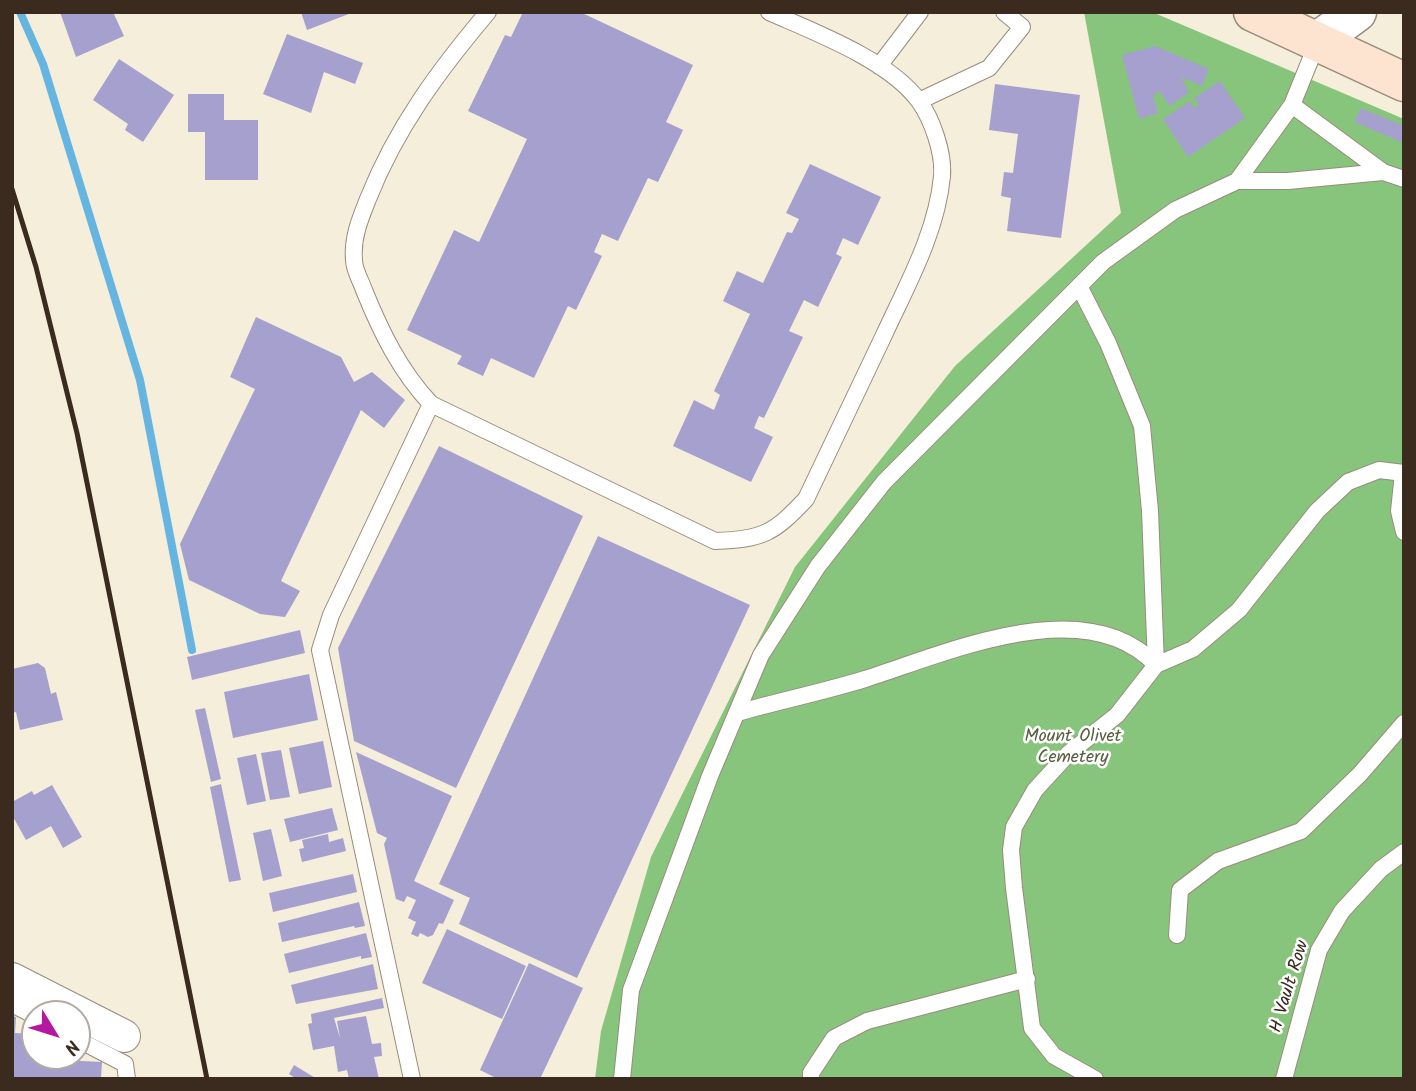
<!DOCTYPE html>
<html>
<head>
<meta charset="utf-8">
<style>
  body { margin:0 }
  #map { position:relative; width:1416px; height:1091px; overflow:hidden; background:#f4eedb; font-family:Kalam,sans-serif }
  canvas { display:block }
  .frame { position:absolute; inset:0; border:14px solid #3b2a1e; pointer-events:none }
  .north { position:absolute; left:21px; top:1000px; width:70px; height:70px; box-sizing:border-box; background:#fff; border:2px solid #b1aaa5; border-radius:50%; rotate:128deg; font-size:19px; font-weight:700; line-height:28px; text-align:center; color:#3b2a1e }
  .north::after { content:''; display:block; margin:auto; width:24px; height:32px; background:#b5179e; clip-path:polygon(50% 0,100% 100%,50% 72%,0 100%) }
</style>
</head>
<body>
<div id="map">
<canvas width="1416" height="1091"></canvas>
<div class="frame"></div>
<div class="north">N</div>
</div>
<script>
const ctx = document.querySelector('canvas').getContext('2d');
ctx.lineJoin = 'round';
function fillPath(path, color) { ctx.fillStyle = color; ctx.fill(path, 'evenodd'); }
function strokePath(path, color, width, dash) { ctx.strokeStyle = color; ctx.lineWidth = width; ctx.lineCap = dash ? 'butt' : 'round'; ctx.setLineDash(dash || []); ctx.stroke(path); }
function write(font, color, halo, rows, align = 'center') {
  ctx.font = font + ' Kalam,sans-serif'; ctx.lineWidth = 5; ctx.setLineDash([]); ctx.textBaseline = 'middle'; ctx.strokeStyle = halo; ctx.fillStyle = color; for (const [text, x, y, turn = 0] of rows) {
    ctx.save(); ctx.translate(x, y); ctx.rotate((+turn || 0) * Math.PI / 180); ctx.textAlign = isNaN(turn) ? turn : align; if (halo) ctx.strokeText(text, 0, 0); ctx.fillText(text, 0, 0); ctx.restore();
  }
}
fillPath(new Path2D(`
  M 1084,12 L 1152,12 L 1404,119 L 1404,1079 L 595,1079 L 601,1031 L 651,857 L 795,567 L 955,366 L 1121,213 Z`), '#88c57c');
strokePath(new Path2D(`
  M 20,12 L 43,64 L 140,380 L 192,650`), '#66b5e0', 8);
fillPath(new Path2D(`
  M 60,12 L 113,12 L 124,36 L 76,57 Z
  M 301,12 L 354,12 L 307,30 Z
  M 523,12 L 580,12 L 693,65 L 666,122 L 683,130 L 658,182 L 648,178 L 618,241 L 602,234 L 594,252 L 602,256 L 576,310 L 568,306 L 534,378 L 491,358 L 483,376 L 457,364 L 462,356 L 407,330 L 454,230 L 479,242 L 527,139 L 468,111 L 505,35 L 511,37 Z
  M 287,34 L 363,63 L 355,84 L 324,72 L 311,113 L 263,94 Z
  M 1155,46 L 1209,69 L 1202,86 L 1181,77 L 1189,92 L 1170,106 L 1159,91 L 1153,96 L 1158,113 L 1139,119 L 1122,55 Z
  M 119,59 L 174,95 L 143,142 L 125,130 L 128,124 L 93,100 Z
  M 1220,81 L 1245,118 L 1188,157 L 1163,119 L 1190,101 L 1194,108 L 1199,105 L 1194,98 Z
  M 995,84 L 1080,95 L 1061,238 L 1007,231 L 1011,198 L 1001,196 L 1004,172 L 1013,173 L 1018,134 L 989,130 Z
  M 188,94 L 224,94 L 224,120 L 258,120 L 258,180 L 205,180 L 205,132 L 188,132 Z
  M 1361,108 L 1404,126 L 1404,143 L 1354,122 Z
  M 810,164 L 881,197 L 858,245 L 843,238 L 836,254 L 842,257 L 818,307 L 804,300 L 789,331 L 803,337 L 764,418 L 759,416 L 754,428 L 773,437 L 751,482 L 673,446 L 694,400 L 714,410 L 720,395 L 714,391 L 750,314 L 723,301 L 737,271 L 763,283 L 787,232 L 792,233 L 799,219 L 786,213 Z
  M 256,317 L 341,357 L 354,382 L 372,372 L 405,400 L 384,428 L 361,410 L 281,581 L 300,591 L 285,617 L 260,614 L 189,580 L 180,544 L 255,389 L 230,377 Z
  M 439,446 L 583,516 L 456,788 L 354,741 L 338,648 Z
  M 598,536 L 750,605 L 577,978 L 459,924 L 470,898 L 439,884 Z
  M 300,630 L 305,653 L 192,680 L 187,657 Z
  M 38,663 L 45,668 L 51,694 L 56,692 L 63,720 L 20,730 L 16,712 L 12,713 L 12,669 Z
  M 309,674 L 318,720 L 233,738 L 224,692 Z
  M 205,708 L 221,779 L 211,782 L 195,710 Z
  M 323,741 L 332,787 L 299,794 L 289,748 Z
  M 281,750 L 290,797 L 270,800 L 261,753 Z
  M 356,752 L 452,796 L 414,881 L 454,900 L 443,924 L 439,923 L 433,935 L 428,937 L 420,933 L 418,937 L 411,934 L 416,922 L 408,918 L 416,900 L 407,896 L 404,902 L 396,899 L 384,844 L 387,838 L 377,833 Z
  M 256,754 L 266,801 L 247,805 L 237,758 Z
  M 221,784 L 241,880 L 229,882 L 210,787 Z
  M 52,785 L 82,837 L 63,848 L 51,826 L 26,840 L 12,815 L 12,802 L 32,791 L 34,795 Z
  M 332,808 L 338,830 L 290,842 L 284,819 Z
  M 271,829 L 282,876 L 263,881 L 253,833 Z
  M 328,834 L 329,842 L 343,838 L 346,851 L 302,862 L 299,849 L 304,848 L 302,840 Z
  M 353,874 L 357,892 L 273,912 L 269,893 Z
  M 359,902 L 365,926 L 355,928 L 354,926 L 282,942 L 278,923 Z
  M 447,929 L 526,966 L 502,1019 L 422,983 Z
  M 366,933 L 372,957 L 361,959 L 361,956 L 289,973 L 284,954 Z
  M 529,963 L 583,988 L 540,1079 L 498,1079 L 480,1070 Z
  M 373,964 L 378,989 L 296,1004 L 291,985 Z
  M 382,998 L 384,1008 L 334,1018 L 340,1038 L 337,1021 L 366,1016 L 372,1044 L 381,1043 L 382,1056 L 374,1057 L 379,1079 L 349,1079 L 347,1070 L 338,1072 L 334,1046 L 313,1050 L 308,1024 L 312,1023 L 311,1014 Z
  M 12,1016 L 16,1017 L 15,1033 L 35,1034 L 35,1056 L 63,1056 L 63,1060 L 102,1062 L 101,1079 L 12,1079 Z
  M 294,1065 L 317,1079 L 297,1079 L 289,1074 Z`), '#a6a0ce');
const service = new Path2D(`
  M 488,12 C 439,70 396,128 368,199 C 360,219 352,238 354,260 C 354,270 361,281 364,290 C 381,332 400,371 431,404 L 715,541 C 763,539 773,534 806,499 C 832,444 858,390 884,335 C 907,285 937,232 942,176 C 944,153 932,119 919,101 C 889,60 814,32 769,12
  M 879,66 L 920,12
  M 919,101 L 989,68 L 1022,27 L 1004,12
  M 1292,105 L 1383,172 L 1404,179
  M 1237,181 L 1292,105 L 1318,41
  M 1079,286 L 1108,343 L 1142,426 L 1150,511 L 1156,665
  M 1403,473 L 1399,511 L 1404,532
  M 737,713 C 779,701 823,692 865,679 C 947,653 1086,590 1156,665
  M 1177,935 L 1180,890 L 1218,861 L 1301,831 L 1360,774 L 1404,723
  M 12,1004 L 35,1016
  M 77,1039 L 125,1064 L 127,1079
  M 412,1079 L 320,650 L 331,615 L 431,404
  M 622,1079 L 631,990 L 710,776 L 761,655 L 818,566 L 884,482 L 1103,262 L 1175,210 L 1237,181 L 1288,181 L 1383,172
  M 811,1079 L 811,1073 L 834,1038 L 867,1021 L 1027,979
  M 1095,1079 L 1054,1056 L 1032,1028 L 1014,888 L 1011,850 L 1014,827 L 1035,790 L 1069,753 L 1117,715 L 1156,665 L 1193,649 L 1239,610 L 1317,511 L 1348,482 L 1379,470 L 1404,473
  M 1284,1079 L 1319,950 L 1342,911 L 1381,869 L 1404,852`);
const minor = new Path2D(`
  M 12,979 L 124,1036`);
const tertiary = new Path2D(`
  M 1318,41 L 1357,12`);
const secondary = new Path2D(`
  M 1253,12 L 1404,82`);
strokePath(service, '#988c7c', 18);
strokePath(minor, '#988c7c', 34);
strokePath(tertiary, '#988c7c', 41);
strokePath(secondary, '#988c7c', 41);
strokePath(service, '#fff', 16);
strokePath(minor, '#fff', 32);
strokePath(tertiary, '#fff', 38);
strokePath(secondary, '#fde4d0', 38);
strokePath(new Path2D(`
  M 12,189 L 36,267 L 77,433 L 207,1079`), '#3b2a1e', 5);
write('18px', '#56603f', '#fff', [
  ["Mount Olivet",1073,738],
  ["Cemetery",1073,759]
]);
write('18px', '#3b2a1e', '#fff', [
  ["H Vault Row",1291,987,-73]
]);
</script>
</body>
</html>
